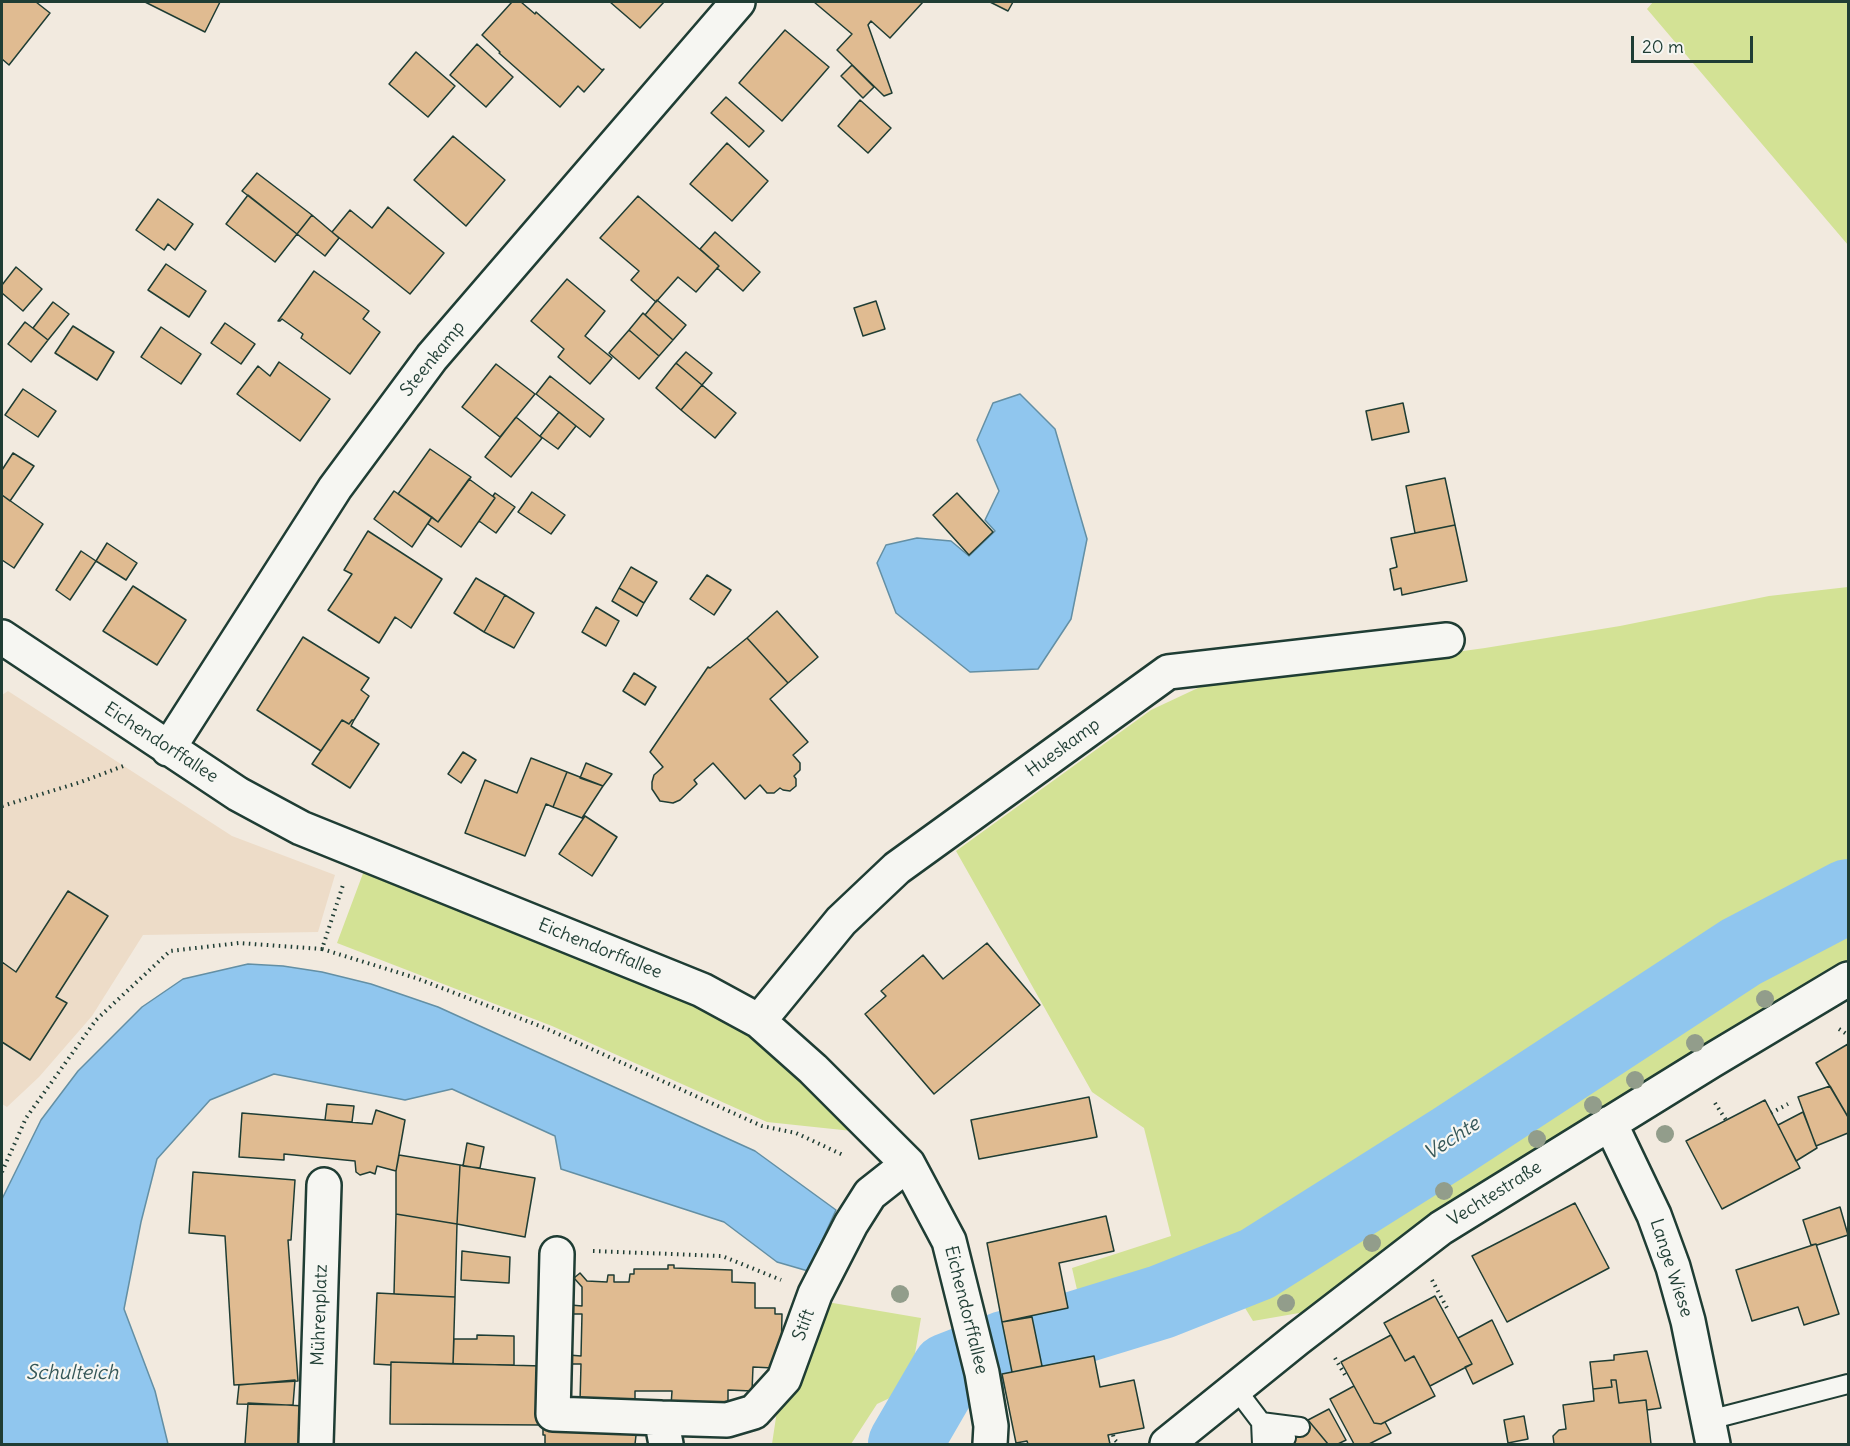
<!DOCTYPE html>
<html>
<head>
<meta charset="utf-8">
<style>
  body { margin:0 }
  #map { position:relative; width:1850px; height:1446px; overflow:hidden; background:#f2eadf; font-family:Delius,sans-serif }
  canvas { display:block }
  .frame { position:absolute; inset:0; border:3px solid #1f3d34; pointer-events:none }
  .scale { position:absolute; left:1631px; top:36px; width:122px; height:27px; box-sizing:border-box; border:3px solid #1f3d34; border-top:0; padding-left:8px; font-size:18px; line-height:21px; white-space:nowrap; color:#1f3d34; -webkit-text-stroke:4px #f6f6f2; paint-order:stroke }
</style>
</head>
<body>
<div id="map">
<canvas width="1850" height="1446"></canvas>
<div class="frame"></div>
<div class="scale">20 m</div>
</div>
<script>
const ctx = document.querySelector('canvas').getContext('2d');
ctx.lineJoin = 'round';
function fillPath(path, color) { ctx.fillStyle = color; ctx.fill(path, 'evenodd'); }
function strokePath(path, color, width, dash) { ctx.strokeStyle = color; ctx.lineWidth = width; ctx.lineCap = dash ? 'butt' : 'round'; ctx.setLineDash(dash || []); ctx.stroke(path); }
function write(font, color, halo, rows, align = 'center') {
  ctx.font = font + ' Delius,sans-serif'; ctx.lineWidth = 4.5; ctx.setLineDash([]); ctx.textBaseline = 'middle'; ctx.strokeStyle = halo; ctx.fillStyle = color; for (const [text, x, y, turn = 0] of rows) {
    ctx.save(); ctx.translate(x, y); ctx.rotate((+turn || 0) * Math.PI / 180); ctx.textAlign = isNaN(turn) ? turn : align; if (halo) ctx.strokeText(text, 0, 0); ctx.fillText(text, 0, 0); ctx.restore();
  }
}
fillPath(new Path2D(`
  M 8,691 L 232,836 L 335,875 L 318,932 L 143,935 L 92,1016 L 39,1077 L 7,1107 L 2,1104 L 2,695 Z`), '#eddcc8');
fillPath(new Path2D(`
  M 1653,2 L 1848,2 L 1848,245 L 1647,9 Z
  M 1848,587 L 1848,872 L 1653,985 L 1329,1193 L 1215,1258 L 1078,1294 L 1072,1268 L 1171,1236 L 1144,1128 L 1092,1092 L 956,851 L 1151,710 L 1200,687 L 1485,648 L 1620,626 L 1769,596 Z
  M 365,868 L 582,953 L 753,1031 L 852,1131 L 767,1122 L 552,1026 L 337,943 Z
  M 1848,913 L 1848,962 L 1784,999 L 1452,1202 L 1383,1249 L 1305,1312 L 1253,1321 L 1239,1298 L 1380,1211 L 1576,1082 Z
  M 827,1302 L 921,1318 L 909,1389 L 877,1404 L 851,1444 L 772,1444 L 778,1404 Z`), '#d3e295');
const water = new Path2D(`
  M 1020,394 L 1055,429 L 1087,539 L 1071,619 L 1038,669 L 970,672 L 896,613 L 877,563 L 886,545 L 917,538 L 951,541 L 969,556 L 995,531 L 985,520 L 999,491 L 977,440 L 993,403 Z
  M 248,964 L 283,966 L 322,972 L 371,984 L 438,1007 L 755,1151 L 836,1210 L 808,1271 L 777,1262 L 724,1222 L 561,1169 L 555,1136 L 452,1089 L 405,1100 L 274,1074 L 210,1100 L 157,1159 L 141,1222 L 124,1309 L 155,1391 L 168,1444 L 2,1444 L 2,1199 L 41,1120 L 78,1071 L 142,1007 L 183,979 Z`);
fillPath(water, '#90c6ee');
strokePath(water, '#638fa4', 1.5);
strokePath(new Path2D(`
  M 1037,1340 L 1161,1302 L 1257,1264 L 1452,1141 L 1741,952 L 1848,896
  M 905,1444 L 948,1370 L 1007,1347`), '#90c6ee', 74);
const building = new Path2D(`
  M 2,2 L 36,2 L 50,13 L 9,65 L 2,59 Z
  M 145,2 L 220,2 L 205,32 Z
  M 512,2 L 521,2 L 535,14 L 536,12 L 602,70 L 604,69 L 584,92 L 578,86 L 560,107 L 499,53 L 500,52 L 482,35 Z
  M 610,2 L 664,2 L 640,28 Z
  M 814,2 L 923,2 L 890,38 L 871,21 L 868,25 L 892,93 L 884,96 L 837,50 L 852,34 Z
  M 990,2 L 1013,2 L 1008,11 Z
  M 785,30 L 829,67 L 782,121 L 739,83 Z
  M 477,44 L 513,77 L 486,107 L 450,75 Z
  M 416,52 L 455,86 L 428,117 L 389,84 Z
  M 852,65 L 874,87 L 863,98 L 841,76 Z
  M 726,97 L 764,131 L 749,147 L 711,113 Z
  M 860,100 L 891,128 L 868,153 L 838,126 Z
  M 453,136 L 505,180 L 466,226 L 414,180 Z
  M 727,143 L 768,181 L 732,221 L 690,184 Z
  M 257,173 L 312,215 L 297,234 L 242,191 Z
  M 248,195 L 297,234 L 275,262 L 226,224 Z
  M 638,196 L 719,266 L 696,292 L 678,277 L 656,302 L 631,280 L 639,271 L 600,238 Z
  M 158,199 L 193,224 L 175,250 L 168,244 L 164,250 L 136,230 Z
  M 388,207 L 444,253 L 410,294 L 332,232 L 350,210 L 372,228 Z
  M 312,215 L 339,238 L 325,256 L 297,234 Z
  M 715,232 L 760,272 L 743,291 L 717,268 L 719,266 L 700,249 Z
  M 166,264 L 206,291 L 189,317 L 148,290 Z
  M 16,267 L 42,289 L 23,311 L 2,293 L 2,285 Z
  M 314,271 L 369,311 L 363,319 L 380,332 L 350,374 L 301,338 L 303,334 L 282,319 L 280,321 L 278,321 Z
  M 567,279 L 605,311 L 585,336 L 612,358 L 590,384 L 558,357 L 564,349 L 531,321 Z
  M 657,300 L 686,325 L 673,340 L 645,315 Z
  M 876,301 L 885,329 L 863,336 L 854,308 Z
  M 53,302 L 69,314 L 48,340 L 33,328 Z
  M 643,313 L 673,340 L 659,356 L 629,330 Z
  M 25,322 L 48,340 L 31,362 L 8,344 Z
  M 225,323 L 255,344 L 241,364 L 211,343 Z
  M 73,326 L 114,352 L 97,380 L 55,353 Z
  M 161,327 L 201,354 L 181,384 L 141,357 Z
  M 629,330 L 659,356 L 639,379 L 609,353 Z
  M 686,352 L 712,373 L 702,385 L 676,363 Z
  M 279,362 L 330,399 L 300,441 L 237,394 L 258,366 L 270,376 Z
  M 676,363 L 702,385 L 681,410 L 656,388 Z
  M 496,364 L 535,394 L 500,437 L 462,407 Z
  M 550,376 L 604,419 L 590,437 L 536,394 Z
  M 702,385 L 736,413 L 715,438 L 681,410 Z
  M 23,389 L 56,411 L 38,437 L 5,415 Z
  M 1403,403 L 1409,432 L 1372,440 L 1366,411 Z
  M 559,412 L 576,426 L 558,449 L 540,436 Z
  M 516,417 L 542,438 L 511,477 L 485,457 Z
  M 430,449 L 471,477 L 438,522 L 398,494 Z
  M 13,453 L 34,466 L 10,501 L 2,495 L 2,470 Z
  M 1445,478 L 1455,525 L 1415,533 L 1406,486 Z
  M 469,479 L 495,498 L 461,547 L 428,524 L 432,517 L 438,522 Z
  M 394,491 L 432,517 L 412,547 L 374,519 Z
  M 532,492 L 565,515 L 551,534 L 518,512 Z
  M 495,493 L 515,507 L 496,533 L 479,521 L 495,498 L 493,496 Z
  M 957,493 L 993,532 L 969,555 L 933,515 Z
  M 2,495 L 43,524 L 14,568 L 2,560 Z
  M 1455,525 L 1467,581 L 1402,595 L 1401,588 L 1394,590 L 1390,569 L 1397,567 L 1391,538 Z
  M 368,531 L 442,579 L 411,628 L 395,617 L 379,643 L 328,610 L 352,574 L 344,570 Z
  M 107,543 L 137,563 L 126,580 L 96,561 Z
  M 81,551 L 96,561 L 70,600 L 56,590 Z
  M 631,567 L 657,582 L 644,603 L 619,588 Z
  M 707,575 L 731,590 L 714,615 L 690,599 Z
  M 476,578 L 505,595 L 484,632 L 454,613 Z
  M 133,586 L 186,620 L 157,665 L 103,631 Z
  M 619,588 L 644,603 L 637,616 L 612,601 Z
  M 505,595 L 534,613 L 514,648 L 484,632 Z
  M 596,607 L 619,621 L 606,646 L 582,632 Z
  M 777,611 L 818,657 L 788,683 L 747,638 Z
  M 303,637 L 369,678 L 361,690 L 369,696 L 354,720 L 352,720 L 349,724 L 342,720 L 321,751 L 257,710 Z
  M 747,638 L 788,683 L 770,699 L 808,742 L 793,755 L 800,763 L 800,770 L 794,776 L 796,779 L 796,786 L 790,791 L 783,790 L 780,788 L 774,793 L 767,793 L 760,785 L 745,799 L 713,763 L 694,780 L 697,784 L 680,800 L 673,803 L 660,801 L 652,789 L 652,782 L 654,775 L 663,767 L 650,752 L 708,667 L 710,668 Z
  M 634,673 L 656,687 L 645,705 L 623,691 Z
  M 342,720 L 349,724 L 352,720 L 354,720 L 351,726 L 379,744 L 350,788 L 312,764 Z
  M 463,752 L 476,760 L 461,783 L 448,774 Z
  M 531,758 L 567,772 L 553,807 L 546,804 L 525,856 L 465,833 L 485,780 L 517,793 Z
  M 586,763 L 612,774 L 603,786 L 580,778 Z
  M 567,772 L 603,786 L 582,818 L 553,807 Z
  M 585,816 L 617,837 L 592,876 L 559,854 Z
  M 68,891 L 108,916 L 56,997 L 67,1003 L 30,1060 L 2,1042 L 2,962 L 16,972 Z
  M 987,943 L 1040,1005 L 934,1094 L 865,1014 L 886,996 L 881,991 L 923,955 L 943,979 Z
  M 1848,1044 L 1848,1117 L 1816,1063 Z
  M 1830,1086 L 1848,1117 L 1848,1133 L 1816,1146 L 1798,1097 Z
  M 1089,1097 L 1097,1137 L 979,1159 L 971,1120 Z
  M 1765,1100 L 1800,1168 L 1722,1209 L 1686,1141 Z
  M 327,1104 L 354,1106 L 352,1122 L 325,1120 Z
  M 376,1110 L 405,1120 L 396,1171 L 377,1166 L 375,1174 L 370,1172 L 360,1175 L 356,1172 L 355,1161 L 284,1154 L 284,1160 L 239,1157 L 242,1113 L 372,1124 Z
  M 1803,1112 L 1817,1148 L 1796,1161 L 1778,1125 Z
  M 467,1143 L 484,1147 L 480,1168 L 463,1166 Z
  M 399,1155 L 460,1165 L 457,1224 L 396,1214 L 396,1171 Z
  M 460,1165 L 535,1178 L 525,1237 L 457,1224 Z
  M 193,1172 L 295,1180 L 291,1240 L 288,1240 L 298,1381 L 234,1385 L 225,1236 L 189,1233 Z
  M 1575,1203 L 1609,1268 L 1507,1322 L 1472,1256 Z
  M 1840,1207 L 1848,1235 L 1817,1245 L 1816,1244 L 1811,1245 L 1803,1220 Z
  M 396,1214 L 457,1224 L 455,1297 L 394,1294 Z
  M 1106,1216 L 1114,1251 L 1059,1263 L 1068,1308 L 1002,1322 L 987,1243 Z
  M 1816,1244 L 1839,1314 L 1804,1325 L 1798,1307 L 1752,1321 L 1736,1270 Z
  M 462,1251 L 510,1257 L 509,1283 L 461,1280 Z
  M 668,1265 L 674,1265 L 674,1268 L 732,1270 L 732,1282 L 755,1283 L 755,1308 L 775,1308 L 775,1314 L 782,1314 L 781,1362 L 773,1368 L 753,1367 L 752,1391 L 728,1390 L 728,1403 L 692,1403 L 671,1406 L 672,1391 L 635,1391 L 635,1403 L 580,1401 L 581,1364 L 568,1364 L 569,1355 L 581,1356 L 582,1314 L 571,1314 L 571,1305 L 582,1306 L 582,1287 L 574,1278 L 580,1273 L 587,1281 L 607,1282 L 608,1275 L 614,1275 L 614,1282 L 629,1282 L 630,1274 L 634,1274 L 634,1269 L 668,1269 Z
  M 377,1293 L 455,1297 L 453,1364 L 391,1362 L 391,1365 L 374,1364 Z
  M 1435,1296 L 1472,1364 L 1430,1386 L 1414,1356 L 1405,1361 L 1384,1323 Z
  M 1032,1317 L 1042,1366 L 1012,1372 L 1002,1322 Z
  M 1492,1320 L 1513,1364 L 1473,1384 L 1465,1367 L 1472,1364 L 1458,1338 Z
  M 477,1335 L 514,1336 L 514,1365 L 453,1364 L 454,1339 L 477,1339 Z
  M 1391,1335 L 1405,1361 L 1414,1356 L 1435,1396 L 1381,1424 L 1374,1423 L 1341,1362 Z
  M 1647,1351 L 1661,1408 L 1647,1410 L 1646,1400 L 1619,1403 L 1616,1380 L 1611,1380 L 1612,1387 L 1593,1389 L 1590,1362 L 1614,1360 L 1614,1355 Z
  M 1094,1356 L 1100,1387 L 1134,1380 L 1144,1428 L 1108,1435 L 1110,1444 L 1028,1444 L 1027,1441 L 1016,1443 L 1002,1374 Z
  M 391,1362 L 542,1366 L 541,1425 L 390,1424 Z
  M 295,1380 L 293,1405 L 237,1404 L 239,1385 Z
  M 1611,1380 L 1616,1380 L 1619,1403 L 1646,1400 L 1651,1444 L 1554,1444 L 1553,1436 L 1559,1430 L 1566,1429 L 1563,1405 L 1594,1401 L 1593,1389 L 1612,1387 Z
  M 1354,1386 L 1374,1423 L 1381,1424 L 1385,1422 L 1391,1433 L 1369,1444 L 1354,1444 L 1330,1399 Z
  M 248,1403 L 305,1406 L 303,1444 L 245,1444 Z
  M 1329,1409 L 1346,1440 L 1338,1444 L 1328,1444 L 1308,1420 Z
  M 1524,1416 L 1528,1439 L 1508,1443 L 1504,1420 Z
  M 1308,1420 L 1328,1444 L 1278,1444 L 1300,1427 Z
  M 637,1427 L 635,1444 L 545,1444 L 545,1435 L 543,1435 L 543,1428 L 629,1431 Z`);
fillPath(building, '#e0bb91');
strokePath(building, '#1f3d34', 1.5);
const lane = new Path2D(`
  M 1236,1389 L 1261,1422
  M 1709,1420 L 1848,1384
  M 1286,1438 L 1261,1422 L 1300,1427
  M 1262,1444 L 1261,1422 L 1272,1444`);
const street = new Path2D(`
  M 2,637 L 238,794 L 301,828 L 702,990 L 759,1021 L 813,1069 L 908,1164 L 949,1241 L 982,1373 L 991,1426 L 990,1444
  M 168,749 L 335,488 L 432,357 L 738,2
  M 759,1021 L 841,921 L 897,868 L 1168,672 L 1447,640
  M 1610,1123 L 1654,1215 L 1673,1267 L 1688,1321 L 1713,1444
  M 557,1254 L 553,1414 L 661,1418
  M 316,1444 L 324,1185
  M 666,1444 L 661,1418 L 727,1420 L 754,1412 L 784,1379 L 815,1294 L 851,1224 L 870,1194 L 908,1164
  M 1167,1444 L 1297,1339 L 1441,1228 L 1711,1061 L 1848,979`);
strokePath(lane, '#1f3d34', 22);
strokePath(street, '#1f3d34', 38);
strokePath(new Path2D(`
  M 2,806 L 81,782 L 126,765
  M 322,949 L 416,978 L 545,1028 L 762,1126 L 796,1133 L 843,1155
  M 1839,1029 L 1848,1035
  M 1715,1103 L 1726,1120
  M 1771,1113 L 1788,1104
  M 2,1172 L 26,1118 L 96,1020 L 170,951 L 239,943 L 322,949 L 343,885
  M 593,1251 L 722,1256 L 781,1280
  M 1432,1280 L 1447,1308 L 1443,1310
  M 1335,1358 L 1345,1375 L 1348,1374
  M 1113,1435 L 1114,1439 L 1119,1444`), '#1f3d34', 4, [1.5, 4.5]);
strokePath(lane, '#f6f6f2', 18);
strokePath(street, '#f6f6f2', 33);
ctx.fillStyle = '#929d8b';
for (const [x, y] of [
  [1765,999],
  [1695,1043],
  [1635,1080],
  [1593,1105],
  [1665,1134],
  [1537,1139],
  [1444,1191],
  [1372,1243],
  [900,1294],
  [1286,1303]
]) { ctx.beginPath(); ctx.arc(x, y, 9, 0, 2 * Math.PI); ctx.fill(); }
write('18px', '#1f3d34', '#f6f6f2', [
  ["Steenkamp",433,359,-51],
  ["Eichendorffallee",161,743,33],
  ["Hueskamp",1063,748,-36],
  ["Eichendorffallee",600,949,22],
  ["Vechtestraße",1495,1194,-32],
  ["Lange Wiese",1671,1268,72],
  ["Eichendorffallee",966,1310,76],
  ["Mührenplatz",320,1315,-88],
  ["Stift",804,1325,-70]
]);
write('italic 20px', '#365859', '#f6f6f2', [
  ["Vechte",1452,1139,-33],
  ["Schulteich",72,1373]
]);
</script>
</body>
</html>
